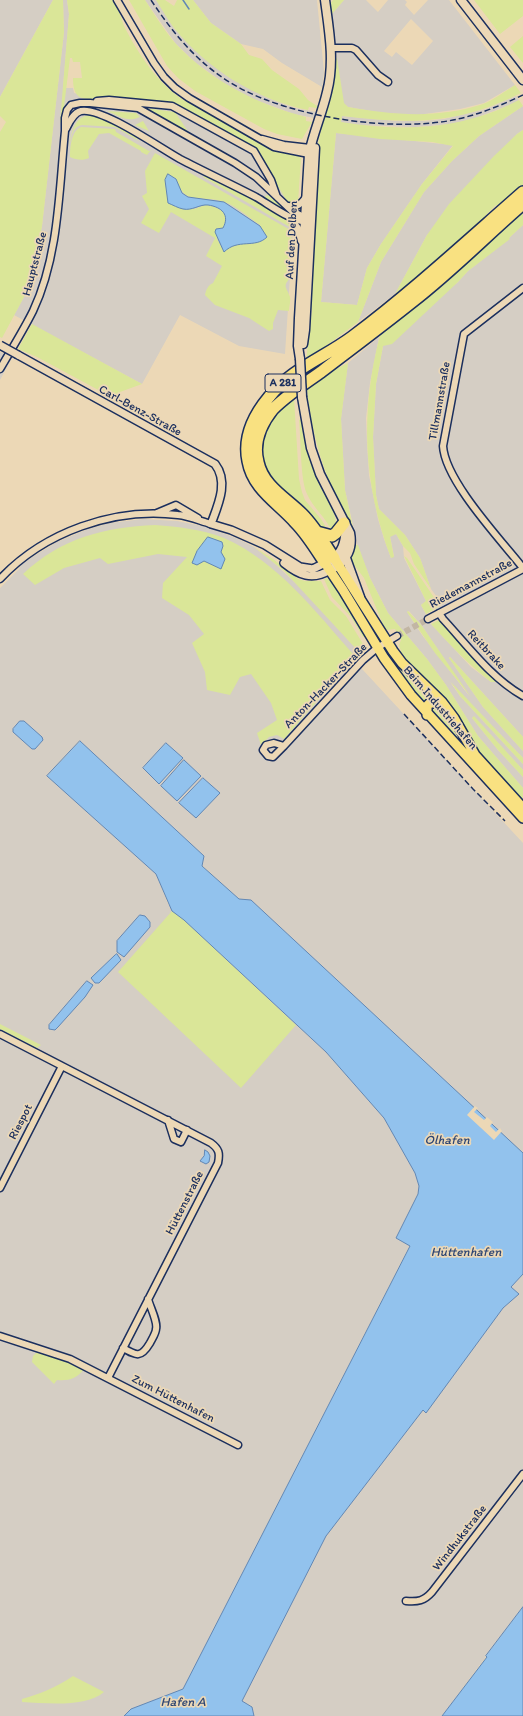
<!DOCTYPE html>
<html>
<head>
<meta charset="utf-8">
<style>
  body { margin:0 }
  canvas { display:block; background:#ecd8b6 }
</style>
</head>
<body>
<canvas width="523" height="1716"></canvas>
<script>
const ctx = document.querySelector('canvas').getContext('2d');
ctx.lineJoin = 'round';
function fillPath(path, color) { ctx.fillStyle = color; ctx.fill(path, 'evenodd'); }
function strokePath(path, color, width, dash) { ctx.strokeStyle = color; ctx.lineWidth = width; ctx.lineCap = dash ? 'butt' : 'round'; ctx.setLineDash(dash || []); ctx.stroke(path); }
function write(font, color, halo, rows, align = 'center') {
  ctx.font = font + ' Itim,sans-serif'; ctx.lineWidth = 3.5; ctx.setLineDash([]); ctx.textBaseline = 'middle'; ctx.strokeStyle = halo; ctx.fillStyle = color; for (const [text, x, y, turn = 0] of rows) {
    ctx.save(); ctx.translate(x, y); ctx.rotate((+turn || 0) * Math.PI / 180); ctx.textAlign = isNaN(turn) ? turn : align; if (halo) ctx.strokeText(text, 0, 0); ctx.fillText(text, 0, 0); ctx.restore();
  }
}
fillPath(new Path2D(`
  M 0,0 L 53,0 L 0,97 Z
  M 63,0 L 67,0 L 69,14 L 63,88 L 73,88 L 74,93 L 100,99 L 174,105 L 255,150 L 298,203 L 297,229 L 293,232 L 285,354 L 239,346 L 180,315 L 142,384 L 14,315 L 24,297 L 36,257 L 42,226 L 64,32 Z
  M 145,0 L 156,0 L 174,28 L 185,40 L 201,55 L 230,78 L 268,98 L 295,108 L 316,112 L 314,118 L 294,114 L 253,99 L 224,83 L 196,63 L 176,44 Z
  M 193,0 L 317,0 L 324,72 L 322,87 L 282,63 L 263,49 L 241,44 L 211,23 Z
  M 344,0 L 366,0 L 378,12 L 388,0 L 405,0 L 407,2 L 405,5 L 414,15 L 428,0 L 449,0 L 515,85 L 484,103 L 460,109 L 418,115 L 382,113 L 348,107 L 343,103 L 331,15 ZM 411,19 L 433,41 L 412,65 L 396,52 L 392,57 L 384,51 Z
  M 516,96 L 519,100 L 512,104 L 473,119 L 451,124 L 415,127 L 357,125 L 340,122 L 342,116 L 396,121 L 425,121 L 444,119 L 486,109 Z
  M 523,106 L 523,130 L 517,134 L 427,235 L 395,294 L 358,322 L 381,262 L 424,192 L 452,161 L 479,136 Z
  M 336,133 L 453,145 L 422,184 L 381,244 L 367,268 L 357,305 L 321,302 Z
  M 523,225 L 523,737 L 450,657 L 449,658 L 483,707 L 523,751 L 523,758 L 450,682 L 460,696 L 523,764 L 523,770 L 474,717 L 472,718 L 498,750 L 523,777 L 523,788 L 478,736 L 446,685 L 427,659 L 388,613 L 370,578 L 358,547 L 345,490 L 341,419 L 348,363 L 379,337 L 370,383 L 366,418 L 367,445 L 369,475 L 378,519 L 384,539 L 391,558 L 394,556 L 390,536 L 396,534 L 403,546 L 404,558 L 426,601 L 421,605 L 431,624 L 471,667 L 491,682 L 496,682 L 441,620 L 435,609 L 442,604 L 431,589 L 420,558 L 405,535 L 379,509 L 376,495 L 373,437 L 376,384 L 383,346 L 458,282 L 468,271 L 509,239 L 509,238 ZM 409,611 L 422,626 L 470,697 L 422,635 L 407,612 Z
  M 0,352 L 12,358 L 0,380 Z
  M 143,519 L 177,521 L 207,527 L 238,539 L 254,547 L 271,560 L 305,592 L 359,652 L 356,656 L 353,654 L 351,657 L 523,843 L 523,1153 L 251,900 L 239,899 L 202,865 L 204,856 L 79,741 L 47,776 L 156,874 L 168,904 L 205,941 L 326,1052 L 384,1118 L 415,1173 L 419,1186 L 418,1193 L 396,1238 L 410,1245 L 183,1689 L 131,1709 L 124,1716 L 0,1716 L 0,588 L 19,569 L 20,566 L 29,559 L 57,542 L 88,529 L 110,523 Z
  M 523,1274 L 523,1607 L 442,1716 L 254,1716 L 252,1706 L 242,1701 L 326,1536 L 423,1410 L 426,1412 L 503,1308 L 519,1294 L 511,1287 Z`), '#d5cec4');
fillPath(new Path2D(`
  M 53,0 L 63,0 L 64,32 L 42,226 L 36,257 L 24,297 L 2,338 L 0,337 L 0,132 L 6,122 L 0,116 L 0,97 Z
  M 67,0 L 113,0 C 119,8 121,19 125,28 C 139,55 159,85 185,101 L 186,100 L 281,151 L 295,154 L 301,158 L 298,203 L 290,203 L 287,201 L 255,150 L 178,107 L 100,99 C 81,100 73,99 73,78 L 82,78 L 80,62 L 73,62 L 72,58 L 70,58 L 62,123 L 60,122 L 69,14 Z
  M 129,0 L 145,0 C 155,15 165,32 177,45 C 211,81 259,105 306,117 L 306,121 L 312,122 L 302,139 L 277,134 L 264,129 L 195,91 L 178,78 L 167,66 Z
  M 156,0 L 165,0 L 174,6 L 177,0 L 193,0 L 211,23 L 241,44 L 249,55 L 262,59 L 272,70 L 299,89 L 308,100 L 317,106 L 317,108 L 309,107 L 308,110 C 257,100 207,69 174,28 C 167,19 162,9 156,0 Z
  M 333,0 L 344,0 L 331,15 L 330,4 Z
  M 474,0 L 523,0 L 523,16 L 500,34 Z
  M 523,36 L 523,63 L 510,47 Z
  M 337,58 L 344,103 L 348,107 C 392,115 438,119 483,104 C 494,100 505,91 515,85 L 521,93 C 457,125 411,124 342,116 L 341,122 C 403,132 462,130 519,100 L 523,106 L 479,136 L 452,161 L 424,192 L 381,262 L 358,322 L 306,361 L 312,310 L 310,308 L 318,145 C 323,115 333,90 336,59 ZM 336,133 L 380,139 L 432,142 L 453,146 L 422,184 L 381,244 L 367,268 L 357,305 L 321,302 Z
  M 145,108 L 175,112 L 189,133 Z
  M 107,111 L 136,113 L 140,117 C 126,123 121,116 107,111 Z
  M 90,115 C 104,117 130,129 139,141 L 115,127 L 82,125 C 71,127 72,138 69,146 C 72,133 73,117 90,115 Z
  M 143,121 L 149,131 L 135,125 Z
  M 81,127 L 115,129 L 116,132 L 149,151 L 151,150 L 147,155 L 141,152 L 141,151 L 109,133 L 99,134 L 88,151 L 89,158 C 83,161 76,160 70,157 C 70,148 71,131 81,127 Z
  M 523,130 L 523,186 L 498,207 L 496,205 L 485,216 L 479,225 L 446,255 L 395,294 L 427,235 L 449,204 L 494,156 L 517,134 Z
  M 155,153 L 292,231 L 290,260 L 286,267 L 292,272 L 292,276 C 281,287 287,287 290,297 C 291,301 289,307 289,311 L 278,310 L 273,323 L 273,329 L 269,331 L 249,318 L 215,305 L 205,295 C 206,290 208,285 213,283 L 222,266 L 206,256 L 215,238 L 171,212 L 159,233 L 141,223 L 149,209 L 142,196 L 147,193 L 145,171 ZM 167,174 L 176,179 C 184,207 202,194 224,202 C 237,206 249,218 260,225 L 246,243 L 233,244 L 224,251 L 217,239 C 220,234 225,227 227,222 C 229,212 214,205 206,205 C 203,205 198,208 194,209 Z
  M 205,175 L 227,184 L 287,218 L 297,229 L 295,230 L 203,177 Z
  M 268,195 L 280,205 L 298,216 L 298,218 L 266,200 L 265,196 Z
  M 523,209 L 523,225 L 509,238 L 510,239 L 468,271 L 458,282 L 392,344 L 383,346 L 376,384 L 373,437 L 376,495 L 379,509 L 405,535 L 420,558 L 431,589 L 414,564 L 410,553 L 403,546 L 396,534 L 390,537 L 394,557 L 391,558 C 363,484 360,412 380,335 L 429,295 L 487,242 L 489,243 C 501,233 511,220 523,209 Z
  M 32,324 L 142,384 L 120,392 L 113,401 L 104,393 L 37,357 L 18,349 Z
  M 348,363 L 341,419 L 345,490 L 354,532 C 328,488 312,440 307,389 L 330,372 Z
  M 294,398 L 299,479 L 302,492 L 305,500 L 321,519 L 329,532 C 317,527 309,513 301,504 C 290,494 277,486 269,475 C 250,445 271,416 294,398 Z
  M 299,420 L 301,420 C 304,442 311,465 320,486 C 326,499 338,514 336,529 L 332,532 C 326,517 313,508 307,494 C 300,479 301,438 299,420 Z
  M 155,525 C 178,527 202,529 224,538 C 278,562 315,611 353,654 L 351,656 L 354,659 L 284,739 L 277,735 L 269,737 L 261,745 L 257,733 L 277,720 L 271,703 L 251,674 L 240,677 L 230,695 L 207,690 L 205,672 L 192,643 L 204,634 L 189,615 L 162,598 L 163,583 L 187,557 L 158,554 L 108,564 L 100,558 L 64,568 L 35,585 L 23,574 C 61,538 105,527 155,525 Z
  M 355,545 L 358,545 L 370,578 L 388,613 L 427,659 L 446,685 L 478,736 L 523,788 L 523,804 L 476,752 L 439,695 L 399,652 L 401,651 L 399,645 L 401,640 L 395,629 L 387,630 L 384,627 L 364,578 L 351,561 L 350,558 Z
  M 254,547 L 273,559 L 298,579 L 305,581 L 321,581 L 330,600 L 346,616 L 363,644 L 363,648 L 359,652 L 284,571 Z
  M 404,556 L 407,558 L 440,606 L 426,614 L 421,605 L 426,601 Z
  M 327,578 L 330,579 L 337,586 L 342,598 L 365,637 L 363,637 L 351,617 L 332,597 L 324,579 Z
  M 408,611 L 422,626 L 471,697 L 435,653 L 407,612 Z
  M 439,620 L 441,620 L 496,682 L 491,682 C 469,665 450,645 431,624 Z
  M 390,657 L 404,673 L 437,700 L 423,705 L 388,658 Z
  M 450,657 L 523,737 L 523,751 L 483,707 L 449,658 Z
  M 451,682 L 523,758 L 523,764 L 460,696 Z
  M 432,706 L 442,711 L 465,749 L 433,717 L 430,708 Z
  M 474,716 L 523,770 L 523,777 L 498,750 L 472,718 Z
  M 172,911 L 184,920 L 296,1025 L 241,1088 L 118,972 Z
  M 0,1024 L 41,1045 L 37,1048 L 0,1029 Z
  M 36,1353 L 49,1354 L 84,1369 C 77,1379 68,1381 57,1380 L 54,1384 L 32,1362 L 33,1356 Z
  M 73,1676 L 104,1692 C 85,1708 46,1703 22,1702 L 22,1699 C 40,1694 57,1687 73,1676 Z`), '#dae698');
const water = new Path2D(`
  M 168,174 L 176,179 L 182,193 L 188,197 L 224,202 L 260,226 L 267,237 C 255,249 238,238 224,252 L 215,232 L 216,229 L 223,228 C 230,215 222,207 208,205 C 200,204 192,211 183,209 C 178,208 173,205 168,203 L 165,180 Z
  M 208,537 L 222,542 L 223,546 L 221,552 L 225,559 L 221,569 L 204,561 L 197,565 L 192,563 L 197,551 Z
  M 20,721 L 24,721 L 42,737 L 43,740 L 35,749 L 32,749 L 13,732 L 13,729 Z
  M 80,741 L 204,856 L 202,866 L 239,899 L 251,900 L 523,1153 L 523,1274 L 511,1287 L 519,1294 L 503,1308 L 426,1413 L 423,1410 L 326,1536 L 242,1701 L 252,1707 L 254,1716 L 124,1716 L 131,1709 L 183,1689 L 410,1246 L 396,1238 L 418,1194 L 419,1186 L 415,1173 L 384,1118 L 326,1052 L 184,920 L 172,911 L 156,874 L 47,776 Z
  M 166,743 L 183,758 L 159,784 L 143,768 Z
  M 184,760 L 201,776 L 177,801 L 161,786 Z
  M 203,778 L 220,793 L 196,818 L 179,803 Z
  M 140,915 L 145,916 L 150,922 L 150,927 L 124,957 L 117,952 L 117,941 Z
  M 117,954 L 121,960 L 99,983 L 95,983 L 91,978 L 115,955 Z
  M 87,981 L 93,985 L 85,997 L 58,1027 L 55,1030 L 49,1029 L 49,1025 Z
  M 205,1150 L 208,1152 L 210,1156 L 209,1162 L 206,1164 L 200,1161 L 204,1156 Z
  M 523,1607 L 523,1716 L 442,1716 L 487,1657 L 486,1656 Z`);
fillPath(water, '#92c2ed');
strokePath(water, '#6287b4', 1);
fillPath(new Path2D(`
  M 475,1106 L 478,1108 L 474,1112 L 484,1120 L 487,1117 L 493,1122 L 490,1126 L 496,1132 L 500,1128 L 502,1131 L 494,1140 L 467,1115 Z`), '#ecd8b6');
strokePath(new Path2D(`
  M 183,0 L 189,9`), '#6287b4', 1.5);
strokePath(new Path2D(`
  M 397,636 L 428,619`), '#c2b6a4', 6, [6, 3]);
const minor = new Path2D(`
  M 117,0 L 154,63 L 164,77 L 175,88 L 189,98 L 274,147 L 309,154 L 315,152 L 310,148 L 284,145 L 262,139
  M 331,48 L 352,48 L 356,50 L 378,75 L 388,82
  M 97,101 L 109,100 L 172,106 L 254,151 L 271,180 L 277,197
  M 66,129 C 69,123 73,113 81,111 C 102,107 160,148 180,159 C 205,172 231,184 256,197 C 270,205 292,222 308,222
  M 288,206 C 297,208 301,204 306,197
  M 291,219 L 298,228 L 301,241
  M 523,288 L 464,334 L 443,446 C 445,481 501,540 523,568
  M 0,369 C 11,350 23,331 33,311 C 59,256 59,190 65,131 L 65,118 L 67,110 L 71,105 L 80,103 L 90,103 L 138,108 L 235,163 L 256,177 L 292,211 L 307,219
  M 157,513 L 176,505 L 198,518
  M 0,579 C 44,532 114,507 178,515 C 189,516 200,521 211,524
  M 439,613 L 443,619 C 468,646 491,678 523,696
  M 428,619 L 523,569
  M 284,746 L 274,743 L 266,745 L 263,750 L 268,756 L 273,757 L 284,746 L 363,660 L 377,648 L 397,636
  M 0,1034 L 211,1143 C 219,1149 220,1153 218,1163 L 108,1378
  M 168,1120 L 174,1139 L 181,1142 L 187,1130
  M 0,1188 L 62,1066
  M 0,1336 L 70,1359 L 238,1445
  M 123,1348 C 137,1356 141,1358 150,1343 C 152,1339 156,1333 156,1329 C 158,1322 150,1307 148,1299
  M 406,1601 C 418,1602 424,1601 432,1592 L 523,1474`);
const tertiary = new Path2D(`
  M 18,355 L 215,464 C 229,482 218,505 211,524 L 231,530 L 265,545 L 300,567 L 313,569 L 325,563
  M 284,563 C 299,575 312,581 330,570`);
const secondary = new Path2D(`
  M 461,0 L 523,80
  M 303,344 L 305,330 L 315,148
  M 300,359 L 298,346 L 299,318 L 309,154 C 313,133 322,114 327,92 C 335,62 329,30 325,0
  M 302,397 L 311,448 L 320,474 L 350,533 C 353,549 347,559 334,568
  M 346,558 L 360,597
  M 330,561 C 343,553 345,542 346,528`);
const primary = new Path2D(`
  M 334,558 L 393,651 L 402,663 L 442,702 L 454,718 L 475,755 L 523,808
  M 325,563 L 343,590 L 384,658 L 411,695 L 523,818
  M 427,715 L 427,706 L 430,703 L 436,703 L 445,707`);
const motorway = new Path2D(`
  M 317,532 L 332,536 L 336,533 L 344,523
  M 334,558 C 324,543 315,527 302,514 C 286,498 263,486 258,462 C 253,443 261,424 273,409 C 287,395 305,383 321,372 C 351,349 382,326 412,302 C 451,272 486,236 523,204
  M 325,563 C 316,549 307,534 295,522 C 277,502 253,489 248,461 C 243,437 254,415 269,397 C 290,370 325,357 352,337 C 412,292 467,241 523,192`);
strokePath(minor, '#1b2f5e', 9);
strokePath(tertiary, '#1b2f5e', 10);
strokePath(secondary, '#1b2f5e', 11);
strokePath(primary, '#1b2f5e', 12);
strokePath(motorway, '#1b2f5e', 14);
strokePath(minor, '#ecd8b6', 6);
strokePath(tertiary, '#ecd8b6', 7);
strokePath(secondary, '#ecd8b6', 8);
strokePath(primary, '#f9e181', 9);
strokePath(motorway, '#f9e181', 11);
strokePath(new Path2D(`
  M 151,0 C 174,35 201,67 238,87 C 294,118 396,133 458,119 C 480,114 502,105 523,95
  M 404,714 L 473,789 L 505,821`), '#1b2f5e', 1.5, [6, 3]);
const tertiaryBridge = new Path2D(`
  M 0,345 L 18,355`);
const secondaryBridge = new Path2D(`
  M 300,359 L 302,397`);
strokePath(tertiaryBridge, '#1b2f5e', 10, []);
strokePath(secondaryBridge, '#1b2f5e', 11, []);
strokePath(tertiaryBridge, '#ecd8b6', 7);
strokePath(secondaryBridge, '#ecd8b6', 8);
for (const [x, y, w] of [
  [283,383,36]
]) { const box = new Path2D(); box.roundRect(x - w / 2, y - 9, w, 18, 3); ctx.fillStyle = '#ecd8b6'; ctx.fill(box); strokePath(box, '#1b2f5e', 1); }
write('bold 11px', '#1b2f5e', null, [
  ["A 281",283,383]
]);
write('12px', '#1b2f5e', '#ecd8b6', [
  ["Auf den Delben",292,240,-87],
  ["Hauptstraße",35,264,-75],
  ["Tillmannstraße",440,401,-80],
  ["Carl-Benz-Straße",140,411,29],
  ["Riedemannstraße",471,584,-28],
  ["Reitbrake",486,650,47],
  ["Anton-Hacker-Straße",326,686,-46],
  ["Beim Industriehafen",440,708,49],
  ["Riespot",21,1122,-63],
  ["Hüttenstraße",185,1203,-63],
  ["Zum Hüttenhafen",173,1399,27],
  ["Windhukstraße",460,1538,-52]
]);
write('italic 13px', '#2d4573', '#ecd8b6', [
  ["Ölhafen",447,1141],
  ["Hüttenhafen",466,1253],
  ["Hafen A",183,1703]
]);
</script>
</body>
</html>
